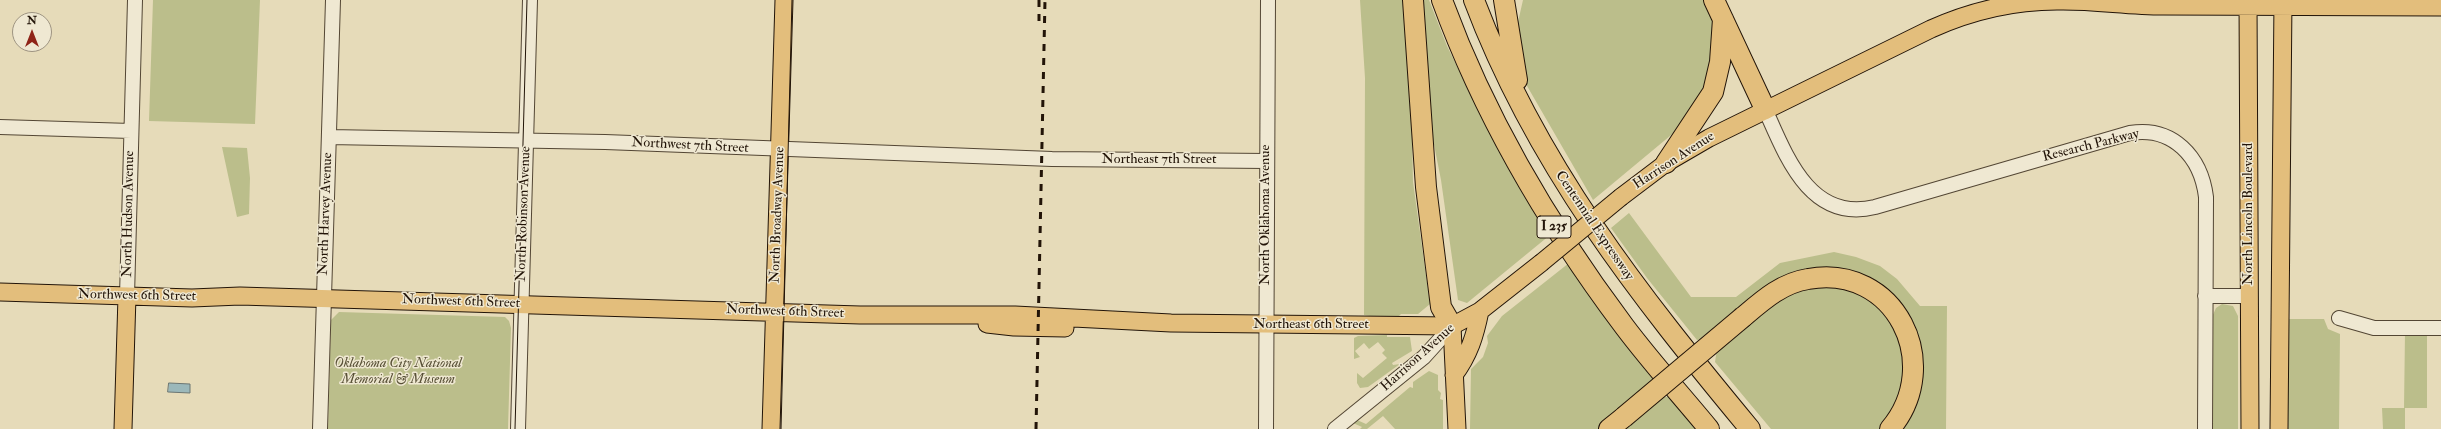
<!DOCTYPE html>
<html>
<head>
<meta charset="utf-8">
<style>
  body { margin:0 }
  #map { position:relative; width:2441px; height:429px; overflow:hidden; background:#e6dbb9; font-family:"IM FELL Double Pica",serif }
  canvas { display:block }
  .north { position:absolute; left:12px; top:12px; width:40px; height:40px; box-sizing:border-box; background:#efe8d2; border:1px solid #9d9381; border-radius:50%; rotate:0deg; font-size:11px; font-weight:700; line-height:16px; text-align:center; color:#221408 }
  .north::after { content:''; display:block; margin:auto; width:14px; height:18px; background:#8f2418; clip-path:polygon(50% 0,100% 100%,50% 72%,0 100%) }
</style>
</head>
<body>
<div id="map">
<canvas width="2441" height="429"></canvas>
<div class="north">N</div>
</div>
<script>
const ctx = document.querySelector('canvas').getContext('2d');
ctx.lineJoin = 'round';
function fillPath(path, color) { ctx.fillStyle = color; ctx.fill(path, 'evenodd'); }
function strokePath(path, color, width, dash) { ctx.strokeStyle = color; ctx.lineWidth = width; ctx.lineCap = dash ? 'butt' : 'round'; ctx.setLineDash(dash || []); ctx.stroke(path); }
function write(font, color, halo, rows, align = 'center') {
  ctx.font = font + ' "IM FELL Double Pica",serif'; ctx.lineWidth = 3; ctx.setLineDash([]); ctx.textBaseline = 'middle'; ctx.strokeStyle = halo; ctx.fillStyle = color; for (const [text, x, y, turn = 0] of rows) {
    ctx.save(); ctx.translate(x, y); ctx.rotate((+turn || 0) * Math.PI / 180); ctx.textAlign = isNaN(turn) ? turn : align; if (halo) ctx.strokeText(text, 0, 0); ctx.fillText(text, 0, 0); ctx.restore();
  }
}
fillPath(new Path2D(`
  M 153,0 L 260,0 L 255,124 L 149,121 Z
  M 1360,0 L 1409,0 L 1413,182 L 1430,304 L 1418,314 L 1401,314 L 1399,316 L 1382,316 L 1381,318 L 1364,315 L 1365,78 Z
  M 1417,0 L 1429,0 L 1447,46 L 1487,127 L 1550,235 L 1467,303 L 1458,300 L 1441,180 L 1426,104 Z
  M 1523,0 L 1706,0 L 1713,19 L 1716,61 L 1688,121 L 1593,200 L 1523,79 L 1517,40 L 1518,22 Z
  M 222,147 L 247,148 L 250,178 L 249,214 L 237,217 Z
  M 1629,213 L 1691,297 L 1736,297 L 1780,263 L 1834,252 L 1856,257 L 1880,266 L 1897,279 L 1920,306 L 1947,306 L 1946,429 L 1896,429 L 1903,421 L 1905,318 L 1822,272 L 1709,338 L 1697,340 L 1647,278 L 1611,228 Z
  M 1569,263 L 1654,375 L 1649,387 L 1601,429 L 1470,429 L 1471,369 L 1483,357 L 1488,343 L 1487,336 L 1502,316 Z
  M 1800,285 L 1858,289 L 1897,324 L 1909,377 L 1883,429 L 1771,429 L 1715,362 L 1717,349 L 1737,331 Z
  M 2222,304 L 2233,306 L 2238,316 L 2238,429 L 2212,429 L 2212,317 L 2216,308 Z
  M 339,312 L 505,317 L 509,321 L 511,328 L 508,429 L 328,429 L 331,320 Z
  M 2288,319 L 2324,319 L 2328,329 L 2340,334 L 2339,429 L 2288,429 Z
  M 2405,333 L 2427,333 L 2427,408 L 2405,408 L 2405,429 L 2383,429 L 2382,408 L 2404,408 Z
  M 1387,335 L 1387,337 L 1410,337 L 1412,351 L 1392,363 L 1393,365 L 1400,364 L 1368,387 L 1360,388 L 1357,383 L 1357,373 L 1363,378 L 1387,358 L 1382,353 L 1385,350 L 1378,342 L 1369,349 L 1364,343 L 1355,351 L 1360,357 L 1354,359 L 1354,338 L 1358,336 Z
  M 1429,371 L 1438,375 L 1438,390 L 1441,393 L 1440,399 L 1443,400 L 1443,429 L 1395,429 L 1383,416 L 1367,429 L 1360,429 L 1362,427 L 1353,423 L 1357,420 L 1366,424 L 1410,387 L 1413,388 L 1413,382 Z
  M 1658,397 L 1673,397 L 1699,429 L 1618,429 Z`), '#bbbe8b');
const water = new Path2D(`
  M 169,383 L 190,384 L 190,393 L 168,392 Z`);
fillPath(water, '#9bb8ba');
strokePath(water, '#6b7673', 1);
const minor = new Path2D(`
  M 1765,109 C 1786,156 1810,223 1875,207 L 2130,133 C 2173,126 2201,157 2206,197 L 2205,429
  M 0,127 L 131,131
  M 329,137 L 605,142 L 1052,159 L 1267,161
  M 127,296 L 135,0
  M 2205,296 L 2250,296
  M 2339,318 L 2374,328 L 2441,328
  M 320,429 L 333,0
  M 518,429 L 530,0
  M 1266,429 L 1268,0
  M 1335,429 L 1424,357 L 1452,326`);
const major = new Path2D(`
  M 2248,0 L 2250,429
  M 1621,197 L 1666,163 L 1709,138 L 1931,29 C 1971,11 2013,1 2057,1 C 2092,0 2127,6 2163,6 C 2255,7 2348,7 2441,7
  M 0,292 L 192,298 L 240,296 L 860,315 L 1015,315 L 1171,323 L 1452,326
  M 987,324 L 1014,327 L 1065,328
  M 1452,326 L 1480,311 L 1541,263
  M 1452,326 L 1457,429
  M 1454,375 C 1469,355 1475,336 1480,311
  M 123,429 L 127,296
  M 771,429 L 784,0
  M 2279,429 L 2283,0`);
const highway = new Path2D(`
  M 1413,0 L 1426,187 L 1441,307 L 1452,326
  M 1442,0 C 1485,118 1549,226 1624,326 C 1651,362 1681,395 1709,429
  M 1474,0 C 1536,165 1639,295 1750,429
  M 1504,0 L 1517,80
  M 1714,0 L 1765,109
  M 1666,163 L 1713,92 L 1720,62 L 1723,19
  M 1743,317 C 1763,300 1782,283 1808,279 C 1895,263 1945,364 1890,429
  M 1609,429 L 1624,417`);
strokePath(minor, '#534634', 16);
strokePath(major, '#221408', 19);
strokePath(highway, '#221408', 22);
strokePath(minor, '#efe8d2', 14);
strokePath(major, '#e3be7c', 17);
strokePath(highway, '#e3be7c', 20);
strokePath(new Path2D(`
  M 515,429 L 527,0
  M 781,429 L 792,0`), '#221408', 1);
strokePath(new Path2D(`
  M 1039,21 L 1039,0
  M 1036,429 L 1045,0`), '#221408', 3, [7, 7]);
const majorBridge = new Path2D(`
  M 1541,263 L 1621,197`);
const highwayBridge = new Path2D(`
  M 1624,417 L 1743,317`);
strokePath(majorBridge, '#221408', 19, []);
strokePath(highwayBridge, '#221408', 22, []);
strokePath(majorBridge, '#e3be7c', 17);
strokePath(highwayBridge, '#e3be7c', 20);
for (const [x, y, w] of [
  [1554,227,34]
]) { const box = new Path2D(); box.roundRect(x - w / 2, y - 11, w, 22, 3); ctx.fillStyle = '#efe8d2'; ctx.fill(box); strokePath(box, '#221408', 1); }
write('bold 13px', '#221408', null, [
  ["I 235",1554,227]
]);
write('14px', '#221408', '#efe8d2', [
  ["Northwest 7th Street",690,146,3],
  ["Research Parkway",2091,146,-14],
  ["Northeast 7th Street",1159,160],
  ["Harrison Avenue",1674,161,-33],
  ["North Hudson Avenue",129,214,-89],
  ["North Harvey Avenue",326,214,-88],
  ["North Robinson Avenue",524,214,-88],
  ["North Lincoln Boulevard",2249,214,-90],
  ["North Broadway Avenue",778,215,-88],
  ["North Oklahoma Avenue",1266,215,-90],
  ["Centennial Expressway",1594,226,56],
  ["Northwest 6th Street",137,296,1],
  ["Northwest 6th Street",461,302,2],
  ["Northwest 6th Street",785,312,2],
  ["Northeast 6th Street",1311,325],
  ["Harrison Avenue",1418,358,-42]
]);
write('italic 14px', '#585036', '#efe8d2', [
  ["Oklahoma City National",398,364],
  ["Memorial & Museum",398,380]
]);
</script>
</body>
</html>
